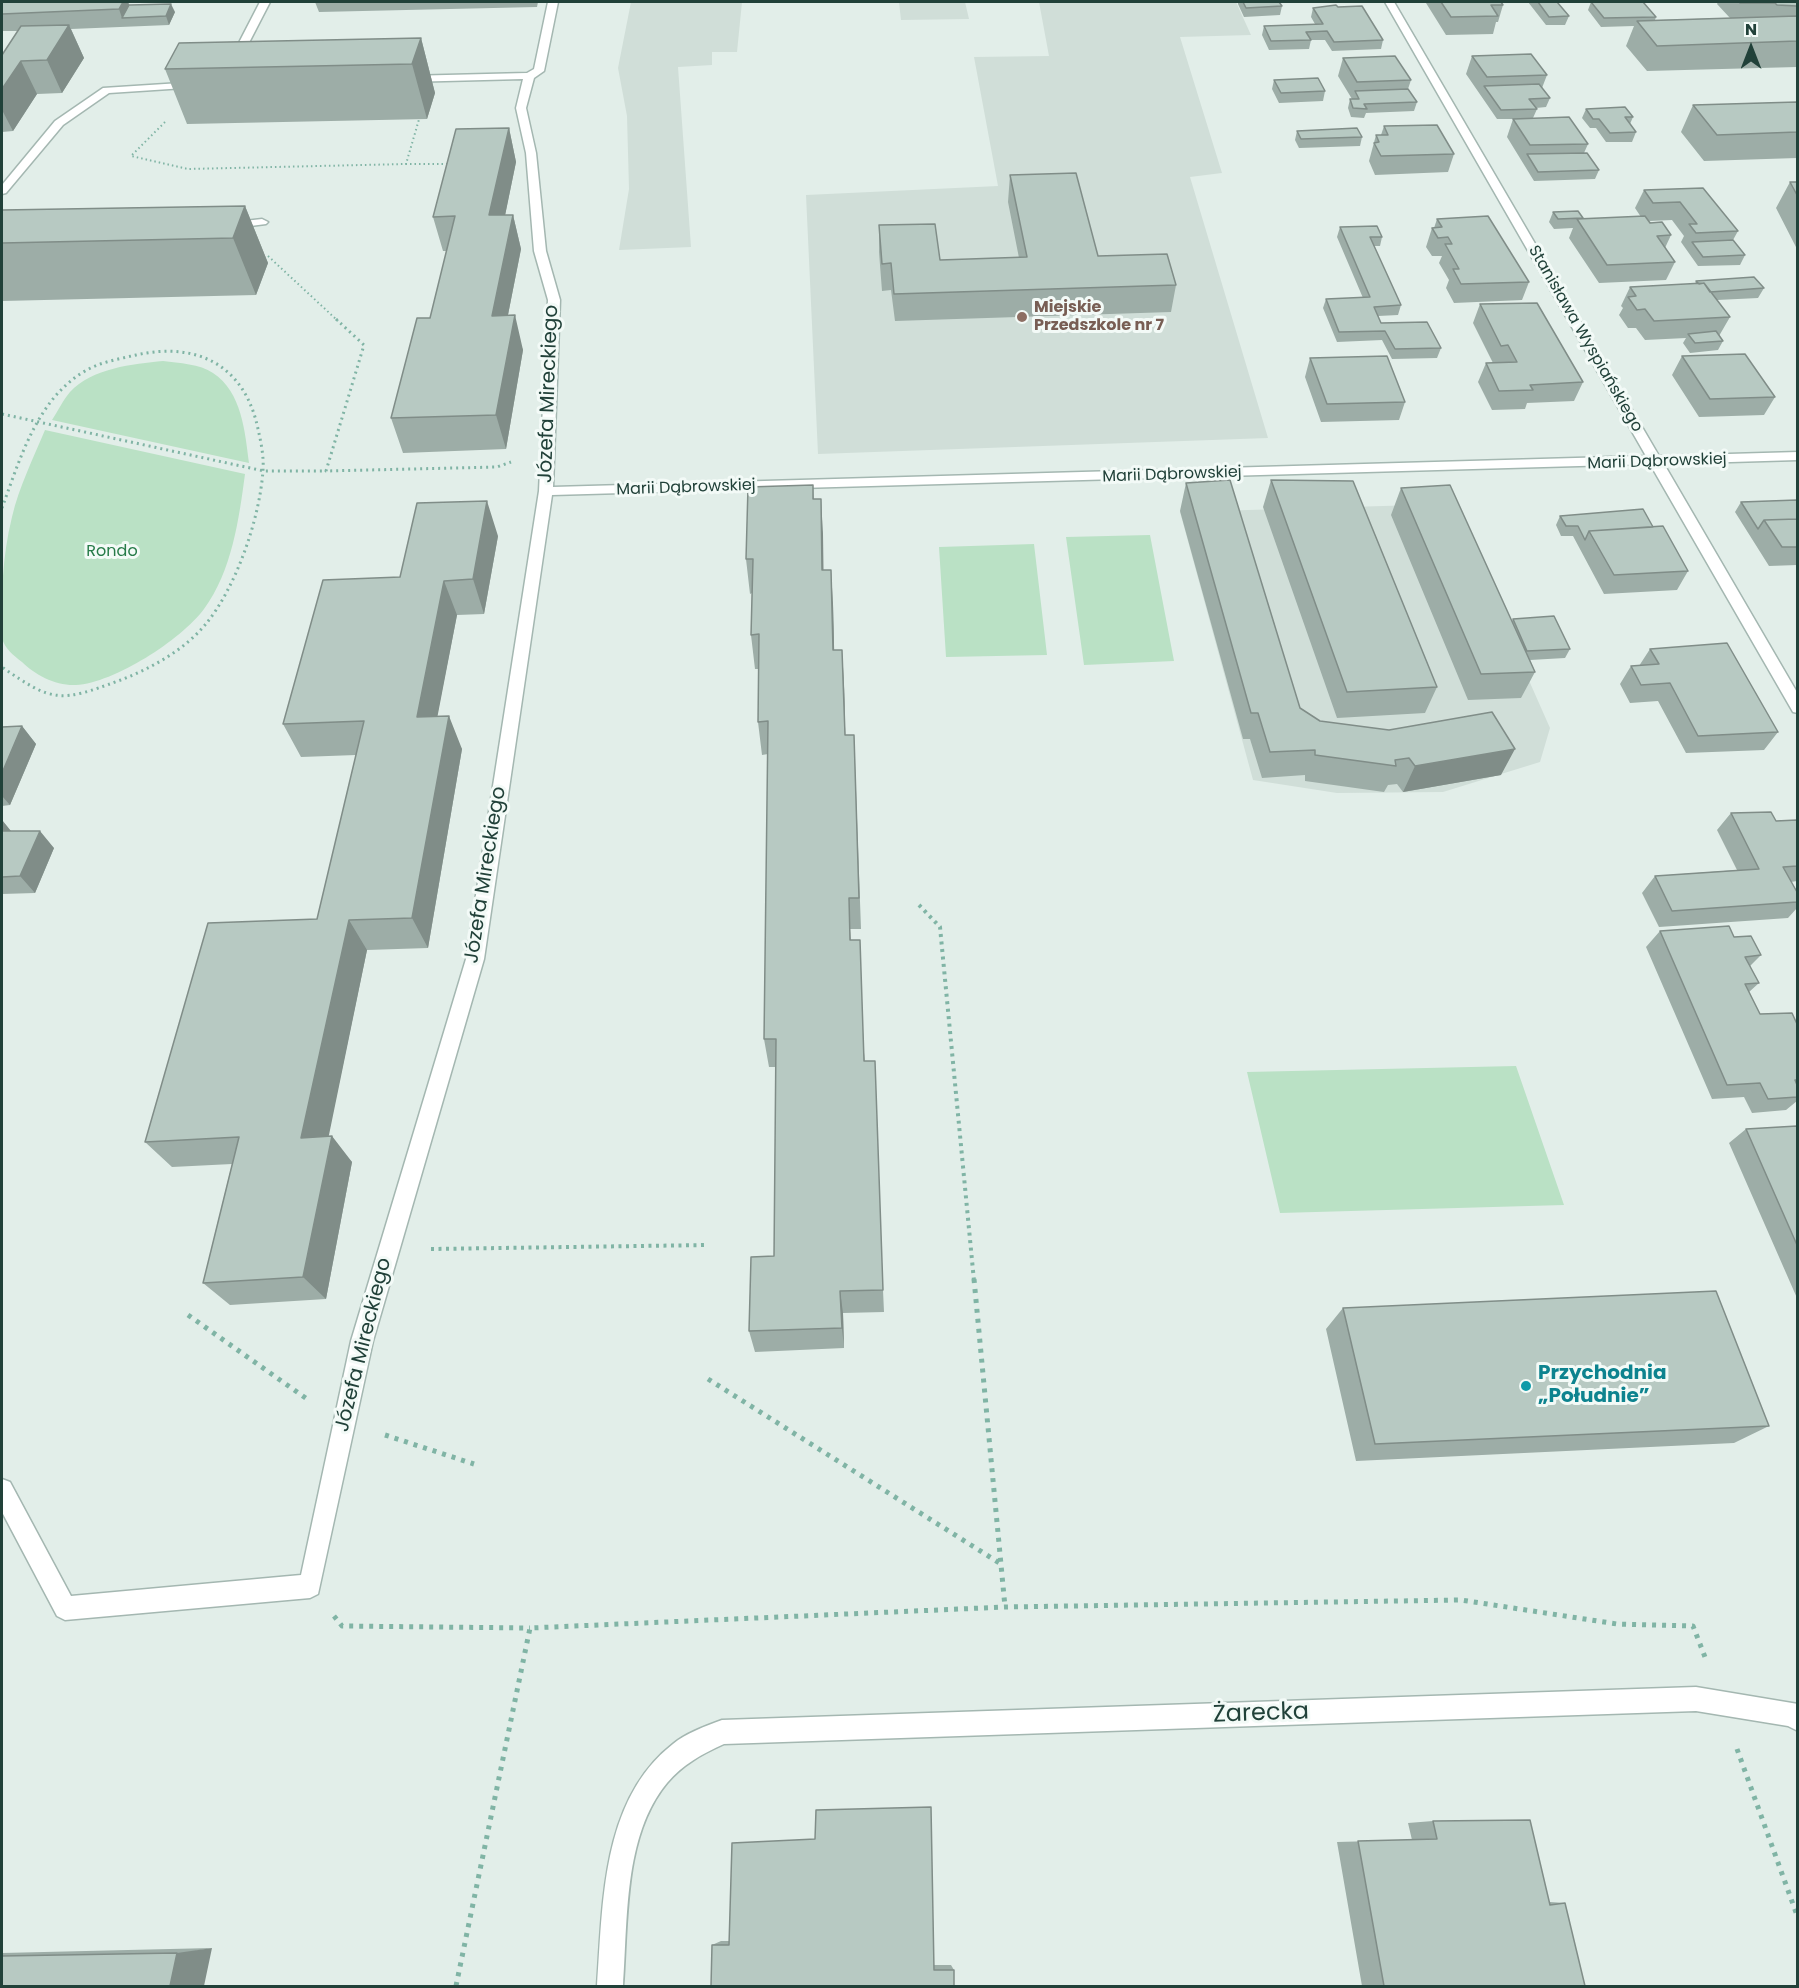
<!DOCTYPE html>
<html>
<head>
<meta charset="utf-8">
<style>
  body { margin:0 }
  #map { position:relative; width:1799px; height:1988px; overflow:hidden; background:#e2eee9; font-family:Poppins,sans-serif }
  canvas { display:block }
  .frame { position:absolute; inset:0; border:3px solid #214139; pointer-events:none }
  .north { position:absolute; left:1721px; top:18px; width:60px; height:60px; -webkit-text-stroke:4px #f3faf7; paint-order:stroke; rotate:0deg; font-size:16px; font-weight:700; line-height:24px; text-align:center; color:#214139 }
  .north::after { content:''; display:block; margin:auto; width:21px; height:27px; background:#214139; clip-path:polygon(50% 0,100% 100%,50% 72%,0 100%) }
</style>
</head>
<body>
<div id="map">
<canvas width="1799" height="1988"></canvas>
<div class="frame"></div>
<div class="north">N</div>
</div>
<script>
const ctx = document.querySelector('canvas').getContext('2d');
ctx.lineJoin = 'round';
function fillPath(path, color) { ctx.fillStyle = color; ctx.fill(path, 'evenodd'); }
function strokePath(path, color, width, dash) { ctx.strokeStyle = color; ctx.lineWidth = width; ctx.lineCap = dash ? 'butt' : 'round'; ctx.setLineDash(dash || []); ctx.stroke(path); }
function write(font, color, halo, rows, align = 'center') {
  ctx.font = font + ' Poppins,sans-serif'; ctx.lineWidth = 6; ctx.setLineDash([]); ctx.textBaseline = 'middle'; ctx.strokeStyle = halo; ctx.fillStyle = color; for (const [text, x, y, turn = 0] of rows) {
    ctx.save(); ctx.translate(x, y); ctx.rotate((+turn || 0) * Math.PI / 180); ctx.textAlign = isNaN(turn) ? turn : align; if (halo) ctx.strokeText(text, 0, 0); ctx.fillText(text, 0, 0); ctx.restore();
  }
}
fillPath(new Path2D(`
  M 631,2 L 742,2 L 737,52 L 712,52 L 712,65 L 678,67 L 691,247 L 619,250 L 629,189 L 627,116 L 618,68 Z
  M 899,2 L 965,2 L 969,19 L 901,20 Z
  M 1039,2 L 1236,2 L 1251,35 L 1180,37 L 1222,173 L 1190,177 L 1268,438 L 818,454 L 806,195 L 998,186 L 974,57 L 1049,56 Z
  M 1451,504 L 1550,728 L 1540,762 L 1443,792 L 1337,793 L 1253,780 L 1180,512 Z`), '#d0ded8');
fillPath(new Path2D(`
  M 163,361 C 179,363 200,364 213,373 C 242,392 245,432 249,463 L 52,420 C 58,411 63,400 70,392 C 92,368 133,364 163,361 Z
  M 45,430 L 245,474 C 239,519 232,571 204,609 C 181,640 114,683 76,685 C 56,686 35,675 22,662 C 13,655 5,649 2,638 C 1,598 2,557 12,517 C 19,487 33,459 45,430 Z
  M 1150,535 L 1174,661 L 1084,665 L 1066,537 Z
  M 1034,544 L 1047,655 L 946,657 L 939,547 Z
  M 1516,1066 L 1564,1205 L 1280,1213 L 1247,1072 Z`), '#bae1c5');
const minor = new Path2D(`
  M 260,2 L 270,2 L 238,64 L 230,66 L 228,64 Z
  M 548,2 L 558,2 L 544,71 L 534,78 L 526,108 L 536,153 L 546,251 L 560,300 L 553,487 L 1646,456 L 1385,2 L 1394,2 L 1659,456 L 1798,452 L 1798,460 L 1664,464 L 1798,694 L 1798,713 L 1793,712 L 1650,464 L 552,495 L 484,959 L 373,1341 L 318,1594 L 310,1598 L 65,1620 L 57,1616 L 2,1512 L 2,1479 L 10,1482 L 71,1596 L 301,1575 L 351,1341 L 466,959 L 539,491 L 548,300 L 534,251 L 526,153 L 516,108 L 523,79 L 406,82 L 401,79 L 406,76 L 527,73 L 534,69 Z
  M 196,82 L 201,85 L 200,87 L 109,93 L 63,125 L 6,193 L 2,194 L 2,185 L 55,121 L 103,88 Z
  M 262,219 L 268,222 L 266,224 L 227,229 L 221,226 L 227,223 Z
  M 1696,1687 L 1798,1704 L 1798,1731 L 1788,1726 L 1696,1711 L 724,1744 C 702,1754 683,1764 667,1783 C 623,1836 628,1921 623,1986 L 597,1986 C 603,1904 601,1800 673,1744 C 686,1733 706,1726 722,1720 Z`);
strokePath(minor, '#a4b7b1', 3);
strokePath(new Path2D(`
  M 420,116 L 406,164 L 451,164
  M 165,122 L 131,156 L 188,169 L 406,164
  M 268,256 L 338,321`), '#80b4a5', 2, [1.5, 3]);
strokePath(new Path2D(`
  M 336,319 L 364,345 L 326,471 L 497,467 L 511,462
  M 2,414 L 264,471 L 326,471
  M 2,508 C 20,459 37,399 85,371 C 100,362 119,359 136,355 C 198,341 245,366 258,429 C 261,442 264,457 263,470 C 260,518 236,588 205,625 C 183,651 150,669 118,681 C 61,702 53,703 2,667`), '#80b4a5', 3, [2, 4]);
strokePath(new Path2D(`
  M 919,905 L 940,927 L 974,1281
  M 431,1249 L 708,1245`), '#80b4a5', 4, [3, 4.5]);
strokePath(new Path2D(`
  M 974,1279 L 1005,1607
  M 188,1315 L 307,1399
  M 708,1379 L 1001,1564
  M 385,1435 L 474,1464
  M 334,1616 L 342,1626 L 530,1628
  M 1737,1749 L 1798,1918
  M 456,1986 L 530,1628 L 1005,1607 L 1461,1600 L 1617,1624 L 1693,1626 L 1705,1657`), '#80b4a5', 5, [4, 6]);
fillPath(minor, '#fff');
fillPath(new Path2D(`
  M 2,2 L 128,2 L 129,5 L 175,12 L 169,25 L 71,29 L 84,58 L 62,93 L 37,94 L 13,131 L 2,132 L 2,55 L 18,31 L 2,31 Z
  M 315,2 L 538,2 L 537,7 L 319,12 Z
  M 1238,2 L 1279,2 L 1282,6 L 1280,15 L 1244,17 L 1238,4 Z
  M 1426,2 L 1501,2 L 1503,5 L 1498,22 L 1496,22 L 1493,34 L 1446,35 L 1426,3 Z
  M 1523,2 L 1557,2 L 1569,16 L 1565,25 L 1546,25 L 1528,2 L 1524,3 Z
  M 1591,2 L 1643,2 L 1656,17 L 1655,20 L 1730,18 L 1717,4 L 1718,2 L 1797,2 L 1797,67 L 1647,71 L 1626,46 L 1634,26 L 1601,27 L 1588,10 Z
  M 1338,7 L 1383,40 L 1381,49 L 1332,51 L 1325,40 L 1311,40 L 1309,49 L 1269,50 L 1262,35 L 1264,26 L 1315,24 L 1311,17 L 1313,8 Z
  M 421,38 L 435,93 L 427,119 L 187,124 L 165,69 Z
  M 1472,56 L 1547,75 L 1542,88 L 1550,98 L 1546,107 L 1536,108 L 1537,109 L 1533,118 L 1588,144 L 1584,153 L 1599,170 L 1595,179 L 1534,181 L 1507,137 L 1513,119 L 1497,119 L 1466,74 Z
  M 1343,58 L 1411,80 L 1408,89 L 1417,102 L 1414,111 L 1366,113 L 1364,118 L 1351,117 L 1348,108 L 1350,99 L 1352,99 L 1338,76 Z
  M 1274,80 L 1325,91 L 1323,101 L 1279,103 L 1272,89 Z
  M 1797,102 L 1797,158 L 1704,161 L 1681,132 L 1693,105 Z
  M 1586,109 L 1633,117 L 1630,124 L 1636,132 L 1632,142 L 1606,142 L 1596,128 L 1590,128 L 1582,118 Z
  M 1384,126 L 1454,154 L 1448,172 L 1375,175 L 1369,161 L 1376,135 L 1381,135 Z
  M 509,128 L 516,162 L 505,215 L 513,215 L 521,249 L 508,315 L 523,350 L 506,449 L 403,453 L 391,418 L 430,318 L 447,251 L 443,251 L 433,217 Z
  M 1297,131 L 1362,137 L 1360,146 L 1299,148 L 1295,140 Z
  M 1010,175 L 1098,256 L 1176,285 L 1171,312 L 895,321 L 891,290 L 882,291 L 879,252 L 879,225 L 940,260 L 1019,258 L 1008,202 Z
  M 1790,182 L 1797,182 L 1797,249 L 1776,208 Z
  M 1703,188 L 1738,231 L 1733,240 L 1745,255 L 1740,265 L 1698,266 L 1681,242 L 1684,236 L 1672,220 L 1649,221 L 1671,235 L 1665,248 L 1675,262 L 1666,280 L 1599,283 L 1569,238 L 1573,228 L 1554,229 L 1549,222 L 1553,212 L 1583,218 L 1582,219 L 1641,217 L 1635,208 L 1644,190 Z
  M 245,206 L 268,263 L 256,295 L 2,301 L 2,210 Z
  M 1437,219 L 1529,282 L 1522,300 L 1454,303 L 1446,288 L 1449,280 L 1439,263 L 1442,256 L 1432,256 L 1426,247 L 1432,228 L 1434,228 Z
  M 1340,227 L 1382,237 L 1380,246 L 1374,246 L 1401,305 L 1398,315 L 1378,316 L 1381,323 L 1441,348 L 1437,358 L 1392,359 L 1382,340 L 1337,342 L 1323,308 L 1326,299 L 1363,298 L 1337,237 Z
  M 1696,281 L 1764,288 L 1758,298 L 1717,300 L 1730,317 L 1719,336 L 1723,341 L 1718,350 L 1690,353 L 1683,343 L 1686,338 L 1645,340 L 1636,328 L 1628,328 L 1619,315 L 1623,308 L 1621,306 L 1630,287 L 1695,284 Z
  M 1480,304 L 1583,382 L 1574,401 L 1527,403 L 1525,409 L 1492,410 L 1478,382 L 1486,363 L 1493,363 L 1473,323 Z
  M 1682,356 L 1775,397 L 1764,415 L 1699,417 L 1672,375 Z
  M 1310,358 L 1405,402 L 1399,420 L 1321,422 L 1305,377 Z
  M 1271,480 L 1437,687 L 1425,713 L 1337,718 L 1263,507 Z
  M 1186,483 L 1300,708 L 1320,721 L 1501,775 L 1403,792 L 1397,784 L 1388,785 L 1384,792 L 1305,781 L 1305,775 L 1262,778 L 1250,739 L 1243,739 L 1180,511 Z
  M 813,485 L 814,499 L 823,534 L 823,570 L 833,604 L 834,650 L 844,684 L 845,735 L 854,735 L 861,929 L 850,929 L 851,940 L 865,1061 L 883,1290 L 884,1312 L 843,1313 L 844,1348 L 755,1352 L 749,1331 L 774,1256 L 776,1067 L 769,1067 L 764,1039 L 768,754 L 762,755 L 758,722 L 759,669 L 755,669 L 751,635 L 752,593 L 750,594 L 746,559 Z
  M 1401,488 L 1512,621 L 1513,619 L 1570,649 L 1565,658 L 1530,660 L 1535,672 L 1521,698 L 1468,700 L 1391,515 Z
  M 1797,500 L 1797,565 L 1769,566 L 1735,512 L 1741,502 Z
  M 1560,516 L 1653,527 L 1688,571 L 1677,590 L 1604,594 L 1573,536 L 1561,536 L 1556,525 Z
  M 498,536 L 484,614 L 457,615 L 437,716 L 462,749 L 428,948 L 367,950 L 328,1136 L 352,1162 L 326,1299 L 230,1305 L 203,1283 L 232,1164 L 172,1167 L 145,1142 L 317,919 L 356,755 L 301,757 L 283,724 L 400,577 Z
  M 1650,649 L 1778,732 L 1764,750 L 1686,753 L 1658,701 L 1630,703 L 1620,684 L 1631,666 L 1639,666 Z
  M 22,726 L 36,744 L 10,805 L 2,806 L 2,727 Z
  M 1731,813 L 1776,821 L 1797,820 L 1797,881 L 1791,882 L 1797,892 L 1797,908 L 1788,918 L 1659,927 L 1642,893 L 1655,876 L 1737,870 L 1717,830 Z
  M 2,820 L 11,831 L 54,848 L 35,893 L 2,894 Z
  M 1660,931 L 1734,937 L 1761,955 L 1750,966 L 1759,983 L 1749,992 L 1760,1014 L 1797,1024 L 1797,1101 L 1786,1110 L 1752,1113 L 1744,1097 L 1712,1099 L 1646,947 Z
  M 1797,1126 L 1797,1298 L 1729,1143 L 1746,1129 Z
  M 1343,1308 L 1769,1426 L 1734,1443 L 1356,1461 L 1326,1329 Z
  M 1433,1821 L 1550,1902 L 1565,1903 L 1585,1986 L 1362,1986 L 1337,1842 L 1412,1840 L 1408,1823 Z
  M 721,1941 L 729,1941 L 934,1965 L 951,1965 L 954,1970 L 954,1986 L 712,1945 Z
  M 212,1948 L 2,1986 L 2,1953 Z`), '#9dada7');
fillPath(new Path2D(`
  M 123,2 L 128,2 L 133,14 L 122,18 L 119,9 Z
  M 171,4 L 175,12 L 169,25 L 166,16 Z
  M 69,25 L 84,58 L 62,93 L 47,60 Z
  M 421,38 L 435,93 L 427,119 L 412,64 Z
  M 21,61 L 37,94 L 13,131 L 2,110 L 2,89 Z
  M 509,128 L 516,162 L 498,250 L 489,215 Z
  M 245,206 L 268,263 L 256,295 L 233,238 Z
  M 513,215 L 521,249 L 501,350 L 492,316 Z
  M 515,315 L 523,350 L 506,449 L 496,415 Z
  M 821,499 L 823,534 L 824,604 L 822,570 Z
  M 487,501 L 498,536 L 484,614 L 473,579 Z
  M 831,570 L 833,604 L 835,684 L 833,650 Z
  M 444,581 L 457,615 L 431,750 L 417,717 Z
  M 842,650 L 844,684 L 846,768 L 845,735 Z
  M 449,716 L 462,749 L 428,948 L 412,918 Z
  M 22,726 L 36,744 L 10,805 L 2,796 L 2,773 Z
  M 1515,749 L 1501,775 L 1403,792 L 1415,766 Z
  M 2,820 L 14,835 L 2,841 Z
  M 40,831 L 54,848 L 35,893 L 20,876 Z
  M 349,920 L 367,950 L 323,1164 L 301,1138 Z
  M 332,1136 L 352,1162 L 326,1299 L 303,1277 Z
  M 840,1291 L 843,1313 L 844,1348 L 842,1328 Z
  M 212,1948 L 204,1986 L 170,1986 L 177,1953 Z`), '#808d88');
const building = new Path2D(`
  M 2,2 L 123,2 L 119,9 L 2,14 Z
  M 1243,2 L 1279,2 L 1282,6 L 1246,8 Z
  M 1441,2 L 1501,2 L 1503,5 L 1491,5 L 1498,16 L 1451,17 Z
  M 1538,2 L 1557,2 L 1569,16 L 1549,17 Z
  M 1591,2 L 1643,2 L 1656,17 L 1604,18 Z
  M 1739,2 L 1797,2 L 1797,6 L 1777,5 L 1775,3 L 1740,3 Z
  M 171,4 L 166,16 L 122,18 L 129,5 Z
  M 1336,5 L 1338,7 L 1362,6 L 1383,40 L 1334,42 L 1327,31 L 1306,32 L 1311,40 L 1271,41 L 1264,26 L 1323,24 L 1313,8 Z
  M 1797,16 L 1797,41 L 1657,46 L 1637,21 Z
  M 69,25 L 47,60 L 21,61 L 2,89 L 2,55 L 21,26 Z
  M 421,38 L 412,64 L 165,69 L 179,43 Z
  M 1531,54 L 1547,75 L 1487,77 L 1472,56 Z
  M 1395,56 L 1411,80 L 1357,82 L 1343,58 Z
  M 1318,78 L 1325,91 L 1281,93 L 1274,80 Z
  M 1539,84 L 1550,98 L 1529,99 L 1537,109 L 1501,110 L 1484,86 Z
  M 1408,89 L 1417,102 L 1364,104 L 1367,109 L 1353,108 L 1350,99 L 1359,99 L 1355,91 Z
  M 1797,102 L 1797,132 L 1717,135 L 1693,105 Z
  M 1625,107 L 1633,117 L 1625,117 L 1636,132 L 1610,133 L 1599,119 L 1593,119 L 1586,109 Z
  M 1569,117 L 1588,144 L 1530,145 L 1513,119 Z
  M 1437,125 L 1454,154 L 1381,156 L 1374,143 L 1379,142 L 1376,135 L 1388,135 L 1384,126 Z
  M 509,128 L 489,215 L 513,215 L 492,316 L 515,315 L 496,415 L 391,418 L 417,318 L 430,318 L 455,216 L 433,217 L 456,129 Z
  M 1357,128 L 1362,137 L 1301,139 L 1297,131 Z
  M 1587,153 L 1599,170 L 1538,172 L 1527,154 Z
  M 1076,173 L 1098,256 L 1167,254 L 1176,285 L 894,294 L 891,263 L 882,264 L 879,225 L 935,224 L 940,260 L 1027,257 L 1010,175 Z
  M 1790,182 L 1797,182 L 1797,195 Z
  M 1703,188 L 1738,231 L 1696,233 L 1689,224 L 1697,224 L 1680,202 L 1653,203 L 1644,190 Z
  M 245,206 L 233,238 L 2,243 L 2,210 Z
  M 1578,211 L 1583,218 L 1558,219 L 1553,212 Z
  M 1488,216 L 1529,282 L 1461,284 L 1453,269 L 1459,269 L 1445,244 L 1452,244 L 1448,237 L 1438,238 L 1432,228 L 1442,227 L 1437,219 Z
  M 1645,216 L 1650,223 L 1662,222 L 1671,235 L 1657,236 L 1675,262 L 1607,265 L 1577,219 Z
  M 1377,226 L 1382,237 L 1370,237 L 1401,305 L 1374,307 L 1381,323 L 1427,322 L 1441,348 L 1395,349 L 1385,331 L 1339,332 L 1326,299 L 1370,297 L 1340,227 Z
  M 1733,240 L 1745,255 L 1703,257 L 1692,242 Z
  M 1754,277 L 1764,288 L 1710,292 L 1704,283 L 1699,284 L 1696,281 Z
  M 1704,283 L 1730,317 L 1654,321 L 1645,309 L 1637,310 L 1628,297 L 1636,296 L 1630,287 Z
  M 1537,303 L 1583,382 L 1530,385 L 1533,390 L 1499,391 L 1486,363 L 1517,362 L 1508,345 L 1501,346 L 1480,304 Z
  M 1716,331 L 1723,341 L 1695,343 L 1688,334 Z
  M 1745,354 L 1775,397 L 1710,399 L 1682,356 Z
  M 1387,356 L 1405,402 L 1327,404 L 1310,358 Z
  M 1230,480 L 1300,708 L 1320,721 L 1389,730 L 1492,712 L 1515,749 L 1415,766 L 1409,758 L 1395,760 L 1396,766 L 1315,755 L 1315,750 L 1270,752 L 1258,713 L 1251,713 L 1186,483 Z
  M 1271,480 L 1353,481 L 1437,687 L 1347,692 Z
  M 813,485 L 813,499 L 821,499 L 822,570 L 831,570 L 833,650 L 842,650 L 845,735 L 854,735 L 859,898 L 849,898 L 850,940 L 860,940 L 864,1061 L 875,1061 L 883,1290 L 840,1291 L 842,1328 L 749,1331 L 751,1257 L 774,1256 L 776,1039 L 764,1039 L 768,721 L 758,722 L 759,634 L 751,635 L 753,559 L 746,559 L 748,487 Z
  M 1450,485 L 1535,672 L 1481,674 L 1401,488 Z
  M 1797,500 L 1797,519 L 1764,520 L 1758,529 L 1741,502 Z
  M 487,501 L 473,579 L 444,581 L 417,717 L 449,716 L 412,918 L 349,920 L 301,1138 L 332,1136 L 303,1277 L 203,1283 L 239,1137 L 145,1142 L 208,923 L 317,919 L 364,721 L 283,724 L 323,580 L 400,577 L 417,503 Z
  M 1643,509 L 1653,527 L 1589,531 L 1585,540 L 1578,526 L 1566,526 L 1560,516 Z
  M 1797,519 L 1797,547 L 1782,547 L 1764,520 Z
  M 1663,526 L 1688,571 L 1614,575 L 1589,531 Z
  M 1554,616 L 1570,649 L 1527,651 L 1513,619 Z
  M 1727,643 L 1778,732 L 1698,736 L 1670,683 L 1641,685 L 1631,666 L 1659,664 L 1650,649 Z
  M 22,726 L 2,773 L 2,727 Z
  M 1771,812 L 1776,821 L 1797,820 L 1797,866 L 1783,867 L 1797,892 L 1797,902 L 1672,911 L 1655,876 L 1759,869 L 1731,813 Z
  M 2,831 L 40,831 L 20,876 L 2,877 Z
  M 1729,926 L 1734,937 L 1751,936 L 1761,955 L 1745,957 L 1759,983 L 1745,984 L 1760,1014 L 1792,1013 L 1797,1024 L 1797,1080 L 1795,1080 L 1797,1085 L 1797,1097 L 1768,1099 L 1760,1083 L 1727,1085 L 1660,931 Z
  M 1797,1126 L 1797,1245 L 1746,1129 Z
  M 1716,1291 L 1769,1426 L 1375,1444 L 1343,1308 Z
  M 931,1807 L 934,1970 L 954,1970 L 954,1986 L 711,1986 L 712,1945 L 729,1945 L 732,1843 L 815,1839 L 816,1810 Z
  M 1530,1820 L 1550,1905 L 1565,1903 L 1585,1986 L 1384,1986 L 1358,1841 L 1437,1839 L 1433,1821 Z
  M 177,1953 L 170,1986 L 2,1986 L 2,1956 Z`);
fillPath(building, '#b7c9c2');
strokePath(building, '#808d88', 1.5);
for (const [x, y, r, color] of [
  [1022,317,6,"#8d6e63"],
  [1526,1386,6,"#0f9aa8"]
]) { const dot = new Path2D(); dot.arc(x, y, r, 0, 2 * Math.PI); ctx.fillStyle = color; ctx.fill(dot); strokePath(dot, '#f3faf7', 2); }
write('bold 16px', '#785e54', '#f3faf7', [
  ["Miejskie",1034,308],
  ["Przedszkole nr 7",1034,326]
], 'left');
write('16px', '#214139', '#f3faf7', [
  ["Stanisława Wyspiańskiego",1585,339,60],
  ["Marii Dąbrowskiej",1657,462,-2],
  ["Marii Dąbrowskiej",1172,475,-2],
  ["Marii Dąbrowskiej",686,488,-2]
]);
write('16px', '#277b49', '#f3faf7', [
  ["Rondo",112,552]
]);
write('20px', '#214139', '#f3faf7', [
  ["Józefa Mireckiego",549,394,-88],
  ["Józefa Mireckiego",486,875,-81],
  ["Józefa Mireckiego",364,1345,-76]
]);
write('bold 20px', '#0d838f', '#f3faf7', [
  ["Przychodnia",1538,1374],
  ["„Południe”",1538,1397]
], 'left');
write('24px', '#214139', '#f3faf7', [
  ["Żarecka",1261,1714,-2]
]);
</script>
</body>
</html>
